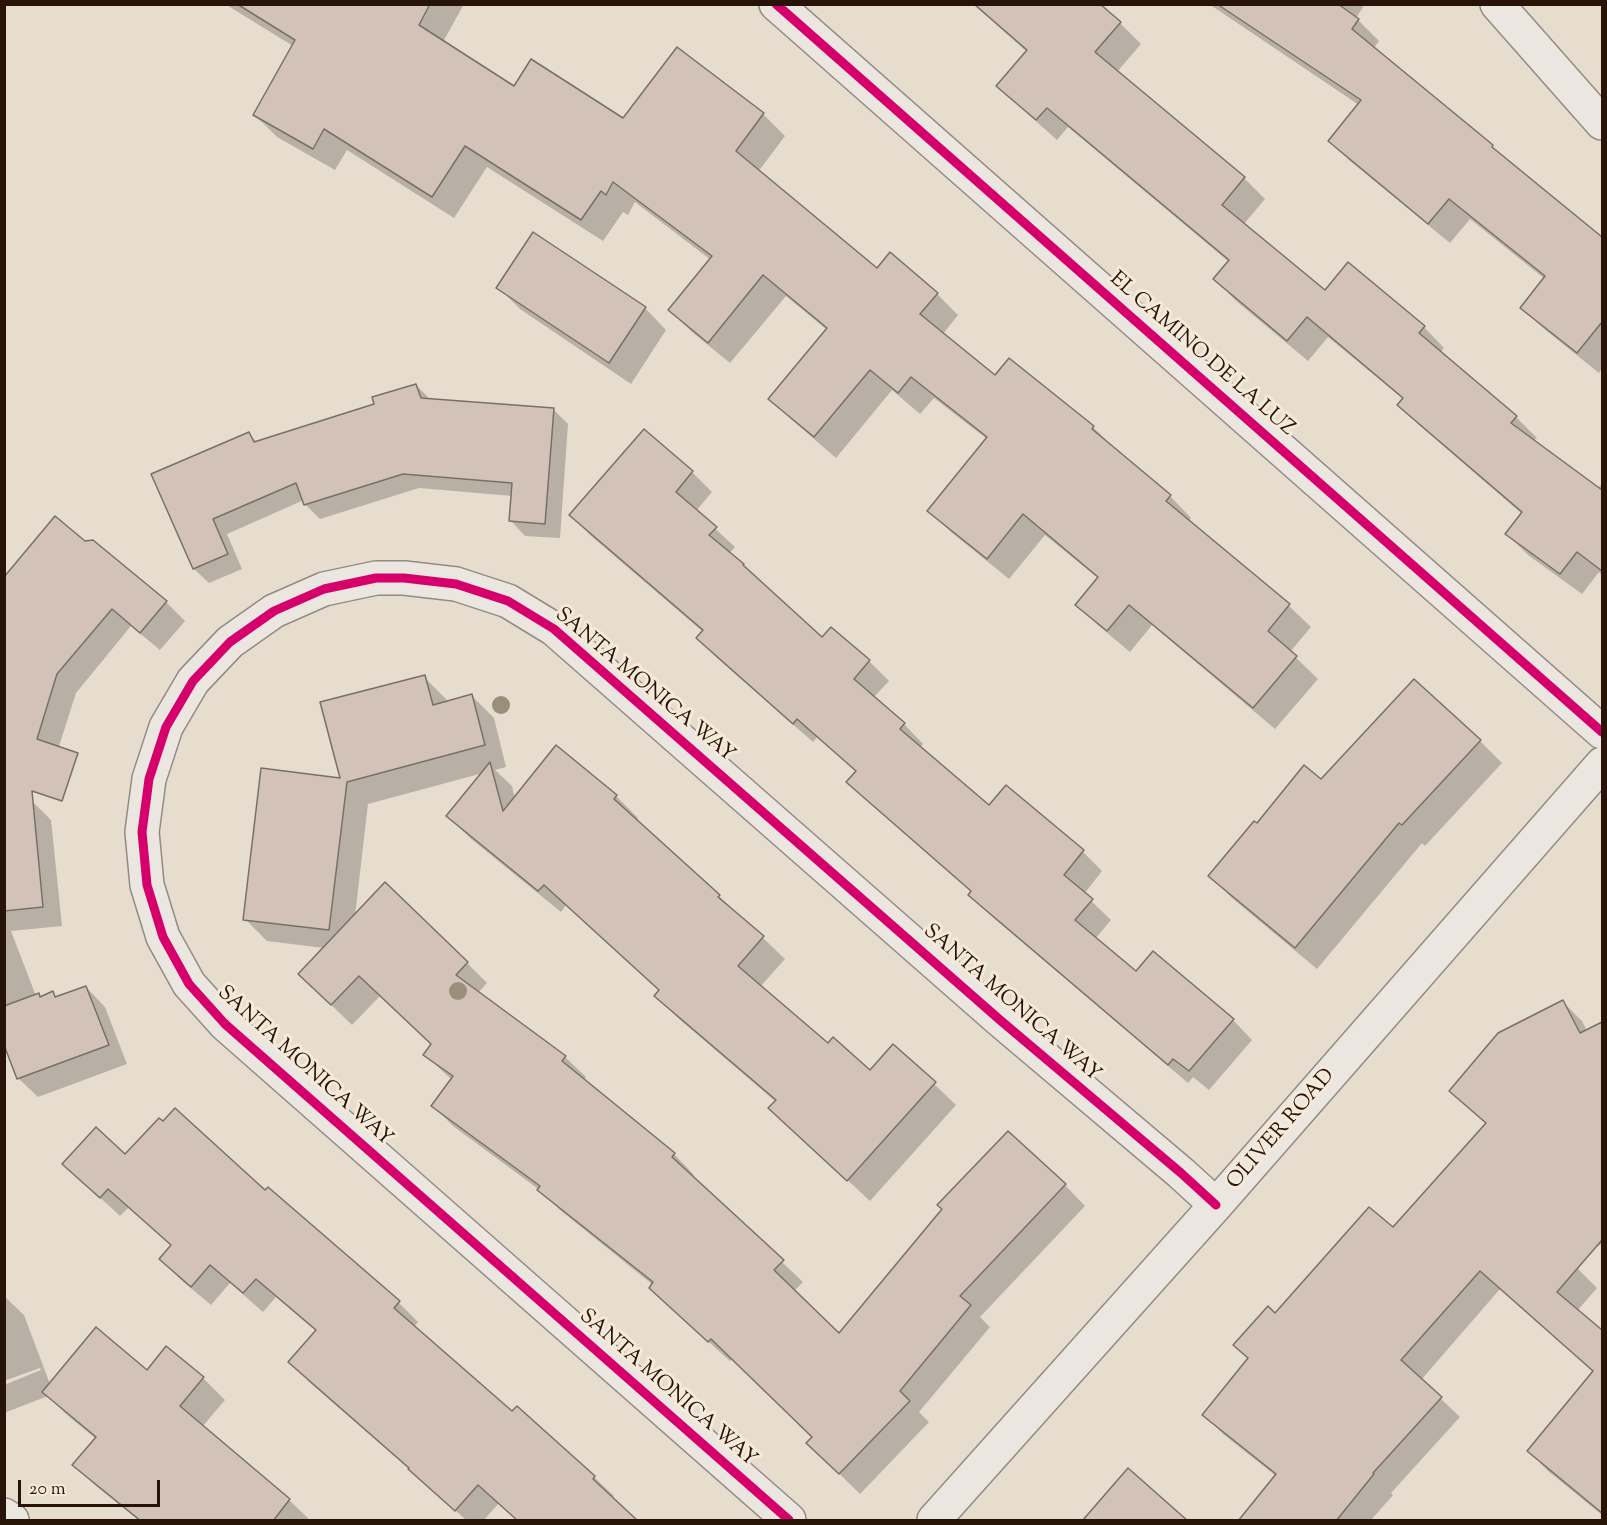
<!DOCTYPE html>
<html>
<head>
<meta charset="utf-8">
<style>
  body { margin:0 }
  #map { position:relative; width:1607px; height:1525px; overflow:hidden; background:#e6ddcf; font-family:"Sorts Mill Goudy",serif }
  canvas { display:block }
  .frame { position:absolute; inset:0; border:6px solid #281308; pointer-events:none }
  .scale { position:absolute; left:18px; top:1480px; width:142px; height:27px; box-sizing:border-box; border:3px solid #281308; border-top:0; padding-left:8px; font-size:18px; line-height:21px; white-space:nowrap; color:#281308; -webkit-text-stroke:4px #f5eada; paint-order:stroke }
</style>
</head>
<body>
<div id="map">
<canvas width="1607" height="1525"></canvas>
<div class="frame"></div>
<div class="scale">20 m</div>
</div>
<script>
const ctx = document.querySelector('canvas').getContext('2d');
ctx.lineJoin = 'round';
function fillPath(path, color) { ctx.fillStyle = color; ctx.fill(path, 'evenodd'); }
function strokePath(path, color, width, dash) { ctx.strokeStyle = color; ctx.lineWidth = width; ctx.lineCap = dash ? 'butt' : 'round'; ctx.setLineDash(dash || []); ctx.stroke(path); }
function write(font, color, halo, rows, align = 'center') {
  ctx.font = font + ' "Sorts Mill Goudy",serif'; ctx.lineWidth = 6; ctx.setLineDash([]); ctx.textBaseline = 'middle'; ctx.strokeStyle = halo; ctx.fillStyle = color; for (const [text, x, y, turn = 0] of rows) {
    ctx.save(); ctx.translate(x, y); ctx.rotate((+turn || 0) * Math.PI / 180); ctx.textAlign = isNaN(turn) ? turn : align; if (halo) ctx.strokeText(text, 0, 0); ctx.fillText(text, 0, 0); ctx.restore();
  }
}
fillPath(new Path2D(`
  M 225,4 L 464,4 L 443,42 L 515,88 L 623,120 L 677,49 L 763,114 L 785,136 L 758,172 L 877,270 L 937,294 L 958,315 L 943,334 L 995,377 L 1009,360 L 1093,427 L 1115,449 L 1170,496 L 1191,518 L 1188,522 L 1289,606 L 1311,627 L 1290,652 L 1318,679 L 1275,729 L 1152,625 L 1130,652 L 1099,626 L 1077,605 L 1099,579 L 1045,535 L 1009,579 L 951,532 L 929,511 L 987,439 L 934,398 L 920,414 L 892,390 L 836,458 L 792,420 L 770,399 L 827,330 L 786,296 L 730,363 L 692,332 L 670,310 L 711,260 L 635,202 L 628,215 L 623,212 L 603,241 L 487,167 L 454,218 L 347,150 L 335,170 L 277,137 L 255,115 L 293,46 Z
  M 973,4 L 1098,4 L 1120,23 L 1141,44 L 1117,72 L 1244,178 L 1265,199 L 1244,224 L 1325,292 L 1424,327 L 1444,348 L 1440,353 L 1516,417 L 1537,438 L 1533,441 L 1598,489 L 1602,483 L 1602,575 L 1599,572 L 1582,594 L 1528,555 L 1507,534 L 1522,514 L 1419,425 L 1399,405 L 1403,399 L 1328,337 L 1308,361 L 1235,300 L 1215,279 L 1229,262 L 1068,127 L 1057,140 L 1019,106 L 998,85 L 1027,52 Z
  M 1209,4 L 1365,4 L 1356,18 L 1379,41 L 1374,48 L 1492,146 L 1510,164 L 1602,239 L 1602,368 L 1599,373 L 1543,328 L 1522,308 L 1545,279 L 1470,219 L 1450,243 L 1350,161 L 1330,141 L 1359,105 Z
  M 498,287 L 645,308 L 666,330 L 631,384 L 520,309 Z
  M 416,385 L 431,400 L 553,409 L 568,424 L 560,538 L 525,536 L 511,521 L 512,496 L 419,488 L 320,519 L 305,504 L 304,500 L 227,534 L 242,569 L 209,583 L 194,569 L 153,475 L 249,434 L 258,443 L 376,405 Z
  M 644,431 L 692,472 L 712,492 L 696,511 L 735,547 L 729,554 L 823,639 L 831,629 L 869,661 L 889,681 L 873,698 L 904,724 L 923,744 L 920,748 L 989,807 L 1006,787 L 1083,852 L 1102,871 L 1084,894 L 1111,920 L 1095,939 L 1136,973 L 1233,1020 L 1252,1040 L 1209,1090 L 1193,1077 L 1188,1083 L 989,914 L 970,895 L 972,892 L 868,801 L 848,782 L 857,772 L 817,737 L 813,742 L 717,658 L 698,638 L 703,632 L 590,535 L 571,515 Z
  M 4,579 L 166,602 L 185,621 L 160,650 L 131,626 L 76,693 L 45,790 Z
  M 424,677 L 446,699 L 447,702 L 472,696 L 494,718 L 506,767 L 495,770 L 512,786 L 515,799 L 557,748 L 616,796 L 638,818 L 636,821 L 719,896 L 785,959 L 760,987 L 828,1045 L 870,1072 L 934,1084 L 956,1105 L 870,1201 L 770,1108 L 776,1102 L 678,1018 L 656,996 L 661,991 L 566,905 L 561,912 L 470,838 L 448,816 L 483,773 L 368,804 L 355,916 L 467,963 L 487,983 L 478,993 L 565,1057 L 586,1077 L 583,1081 L 674,1154 L 694,1175 L 692,1177 L 803,1282 L 794,1291 L 840,1335 L 1065,1185 L 1085,1206 L 980,1317 L 990,1327 L 919,1412 L 929,1422 L 860,1494 L 808,1443 L 814,1437 L 732,1359 L 730,1361 L 671,1308 L 653,1285 L 560,1210 L 541,1191 L 453,1126 L 433,1106 L 452,1080 L 425,1055 L 432,1045 L 380,996 L 352,1025 L 320,994 L 324,948 L 267,941 L 245,919 L 342,780 Z
  M 1480,741 L 1502,763 L 1425,846 L 1422,843 L 1317,969 L 1232,898 L 1210,876 L 1257,825 L 1321,782 Z
  M 32,801 L 51,820 L 62,926 L 11,931 L 36,996 L 39,995 L 41,998 L 53,993 L 58,998 L 86,987 L 105,1007 L 127,1064 L 38,1097 L 18,1078 L 4,1040 L 4,804 Z
  M 1563,1002 L 1582,1021 L 1587,1031 L 1600,1024 L 1602,1026 L 1602,1244 L 1570,1261 L 1597,1288 L 1577,1311 L 1602,1332 L 1602,1515 L 1548,1471 L 1529,1451 L 1594,1372 L 1500,1289 L 1421,1380 L 1460,1417 L 1391,1493 L 1393,1495 L 1371,1520 L 1272,1520 L 1276,1476 L 1223,1434 L 1204,1415 L 1249,1359 L 1276,1315 L 1393,1229 L 1487,1125 L 1451,1091 Z
  M 126,1156 L 265,1192 L 268,1189 L 399,1303 L 418,1322 L 414,1327 L 512,1413 L 594,1477 L 614,1496 L 612,1498 L 499,1503 L 484,1520 L 466,1520 L 415,1474 L 309,1382 L 290,1362 L 317,1332 L 276,1297 L 263,1312 L 230,1283 L 211,1305 L 180,1279 L 161,1259 L 172,1246 L 129,1207 L 120,1216 L 64,1164 Z
  M 4,1296 L 24,1315 L 50,1384 L 147,1372 L 203,1378 L 225,1400 L 202,1427 L 289,1500 L 310,1520 L 138,1520 L 96,1486 L 74,1465 L 96,1439 L 66,1414 L 48,1396 L 4,1413 L 4,1385 L 41,1370 L 40,1368 L 4,1381 Z`), '#0003');
const building = new Path2D(`
  M 237,4 L 430,4 L 419,25 L 514,86 L 531,59 L 623,118 L 677,47 L 764,113 L 736,151 L 877,268 L 890,252 L 938,293 L 920,314 L 995,375 L 1009,358 L 1094,426 L 1092,429 L 1171,495 L 1166,501 L 1290,604 L 1268,631 L 1297,656 L 1253,708 L 1129,605 L 1107,631 L 1075,605 L 1098,577 L 1023,514 L 987,559 L 927,511 L 987,437 L 911,377 L 898,393 L 870,370 L 814,437 L 768,399 L 827,328 L 763,275 L 708,343 L 668,310 L 712,256 L 613,182 L 606,195 L 601,191 L 581,220 L 465,146 L 432,197 L 324,129 L 313,149 L 253,115 L 295,40 Z
  M 974,4 L 1100,4 L 1121,22 L 1095,52 L 1245,177 L 1222,205 L 1325,290 L 1348,262 L 1425,326 L 1419,333 L 1517,416 L 1511,423 L 1602,490 L 1602,571 L 1577,552 L 1560,574 L 1505,534 L 1522,512 L 1397,405 L 1403,398 L 1307,317 L 1287,341 L 1213,279 L 1229,260 L 1047,108 L 1036,120 L 996,86 L 1027,50 Z
  M 1217,4 L 1338,4 L 1359,19 L 1352,29 L 1493,145 L 1492,147 L 1602,237 L 1602,322 L 1577,353 L 1520,308 L 1545,276 L 1449,199 L 1428,224 L 1328,141 L 1361,100 Z
  M 533,232 L 646,307 L 609,363 L 496,288 Z
  M 416,384 L 421,398 L 554,408 L 545,524 L 509,521 L 512,483 L 403,474 L 304,505 L 296,483 L 213,519 L 228,554 L 193,569 L 151,474 L 249,432 L 254,442 L 374,404 L 372,397 Z
  M 644,429 L 693,471 L 676,492 L 717,527 L 709,535 L 744,564 L 743,565 L 822,637 L 831,627 L 870,660 L 854,679 L 905,723 L 900,729 L 989,805 L 1006,785 L 1084,850 L 1064,875 L 1093,899 L 1075,920 L 1136,971 L 1153,951 L 1234,1019 L 1189,1071 L 1173,1059 L 1168,1065 L 968,895 L 971,891 L 846,782 L 856,771 L 797,719 L 793,724 L 696,638 L 703,630 L 569,515 Z
  M 55,516 L 85,541 L 93,540 L 167,601 L 140,633 L 112,609 L 57,674 L 37,739 L 78,753 L 62,801 L 32,791 L 43,907 L 4,911 L 4,577 Z
  M 425,675 L 433,705 L 472,694 L 485,745 L 347,782 L 329,930 L 243,920 L 261,768 L 340,778 L 320,702 Z
  M 1414,679 L 1481,740 L 1402,825 L 1399,823 L 1295,948 L 1208,876 L 1254,821 L 1257,823 L 1304,765 L 1321,779 Z
  M 556,745 L 617,795 L 614,799 L 720,895 L 718,897 L 764,936 L 738,966 L 828,1043 L 833,1037 L 870,1070 L 893,1044 L 936,1082 L 847,1181 L 768,1108 L 776,1100 L 654,996 L 659,990 L 544,885 L 538,891 L 446,816 L 490,762 L 503,811 Z
  M 385,882 L 468,962 L 456,975 L 566,1056 L 562,1061 L 675,1153 L 672,1157 L 784,1260 L 774,1270 L 839,1333 L 942,1209 L 937,1205 L 1008,1131 L 1066,1184 L 960,1296 L 971,1305 L 900,1391 L 910,1401 L 839,1474 L 806,1443 L 812,1437 L 711,1339 L 708,1342 L 649,1288 L 653,1282 L 537,1190 L 540,1186 L 431,1106 L 453,1076 L 423,1055 L 431,1044 L 359,976 L 331,1005 L 298,974 Z
  M 86,986 L 109,1045 L 17,1079 L 4,1045 L 4,1006 L 39,993 L 40,997 L 53,991 L 55,997 Z
  M 1563,1000 L 1580,1033 L 1602,1022 L 1602,1240 L 1557,1292 L 1602,1330 L 1602,1513 L 1527,1451 L 1593,1371 L 1480,1271 L 1401,1360 L 1442,1397 L 1373,1473 L 1374,1474 L 1336,1521 L 1238,1521 L 1276,1474 L 1202,1415 L 1248,1358 L 1233,1345 L 1268,1306 L 1275,1313 L 1369,1207 L 1393,1227 L 1486,1123 L 1449,1091 L 1498,1033 Z
  M 175,1108 L 265,1190 L 268,1187 L 400,1301 L 394,1308 L 512,1411 L 517,1406 L 595,1476 L 593,1479 L 638,1521 L 518,1521 L 478,1485 L 455,1511 L 408,1469 L 409,1468 L 288,1362 L 316,1330 L 256,1279 L 243,1293 L 210,1265 L 191,1287 L 159,1259 L 171,1245 L 108,1189 L 100,1198 L 62,1164 L 96,1127 L 125,1154 L 159,1118 L 163,1121 Z
  M 96,1327 L 147,1370 L 166,1346 L 204,1377 L 180,1406 L 290,1499 L 273,1521 L 141,1521 L 72,1465 L 96,1437 L 42,1392 Z
  M 1128,1468 L 1188,1521 L 1082,1521 Z`);
fillPath(building, '#d2c2b8');
strokePath(building, '#787067', 1.5);
const street = new Path2D(`
  M 776,4 L 1602,732
  M 1497,4 L 1602,123
  M 4,1515 L 12,1520
  M 789,1520 L 225,1024 L 189,984 L 163,937 L 147,885 L 142,832 L 149,779 L 166,727 L 193,681 L 230,642 L 274,611 L 324,589 L 376,578 L 404,578 L 456,584 L 508,601 L 554,629 L 1000,1020 L 1181,1173 L 1216,1205
  M 934,1520 L 1216,1205 L 1602,764`);
strokePath(street, '#938b82', 36);
strokePath(street, '#ebe6e0', 33);
strokePath(new Path2D(`
  M 776,4 L 1602,732
  M 789,1520 L 225,1024 L 189,984 L 163,937 L 147,885 L 142,832 L 149,779 L 166,727 L 193,681 L 230,642 L 274,611 L 324,589 L 376,578 L 404,578 L 456,584 L 508,601 L 554,629 L 1000,1020 L 1181,1173 L 1216,1205`), '#d6006c', 9);
ctx.fillStyle = '#9b8f7c';
for (const [x, y] of [
  [501,705],
  [458,991]
]) { ctx.beginPath(); ctx.arc(x, y, 9, 0, 2 * Math.PI); ctx.fill(); }
write('21px', '#281308', '#f5eada', [
  ["EL CAMINO DE LA LUZ",1201,355,41],
  ["SANTA MONICA WAY",644,686,40],
  ["SANTA MONICA WAY",1011,1004,41],
  ["SANTA MONICA WAY",304,1067,42],
  ["OLIVER ROAD",1282,1130,-49],
  ["SANTA MONICA WAY",667,1389,41]
]);
</script>
</body>
</html>
